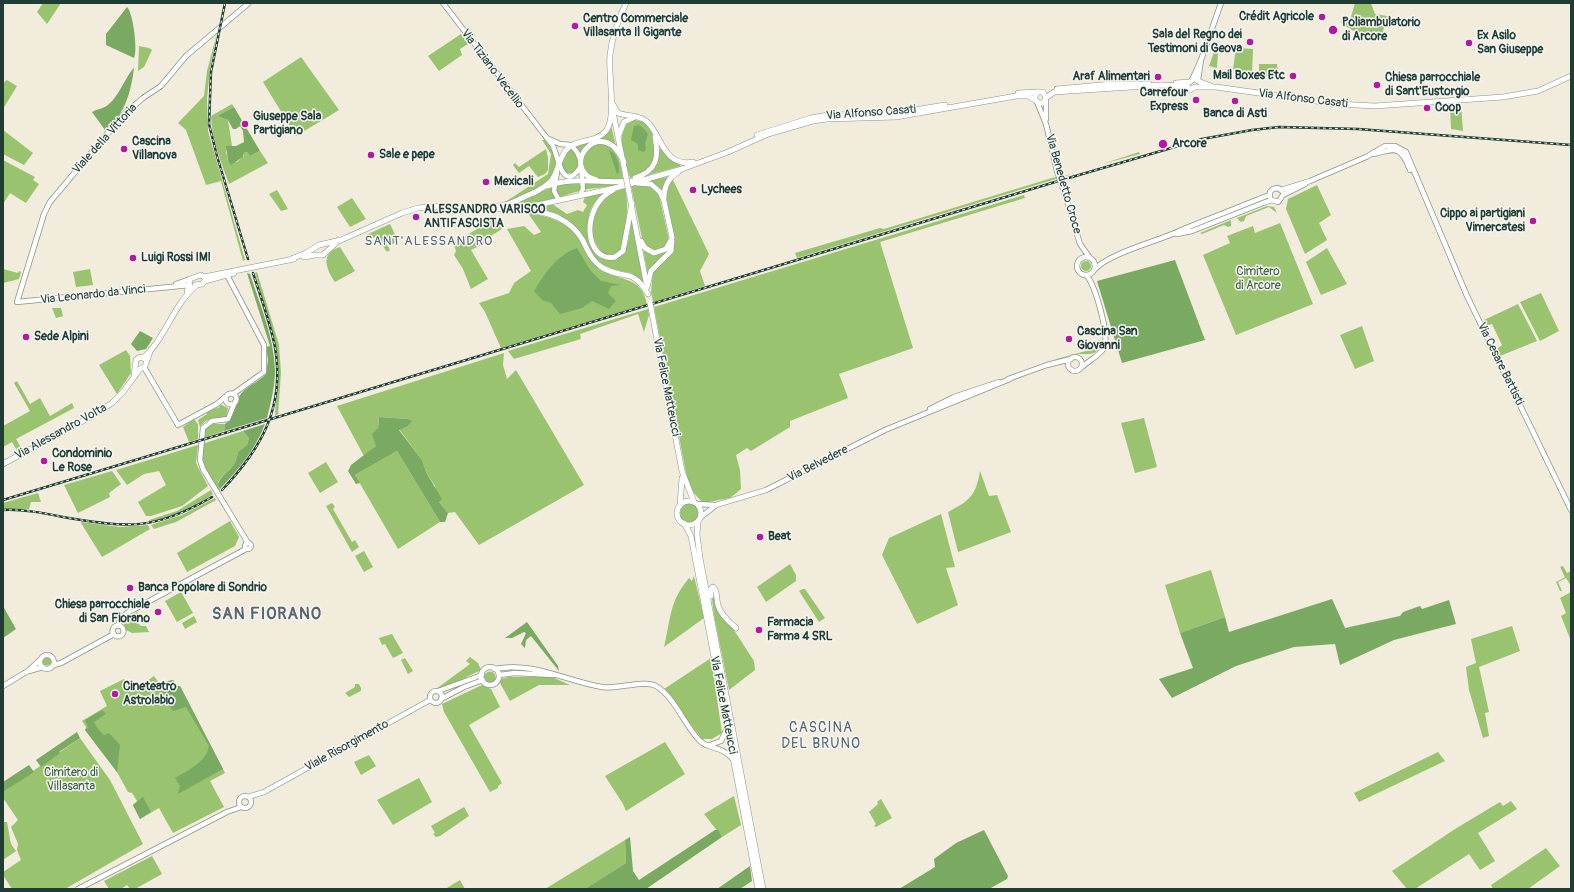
<!DOCTYPE html>
<html>
<head>
<meta charset="utf-8">
<style>
  body { margin:0 }
  #map { position:relative; width:1574px; height:892px; overflow:hidden; background:#f1ecdb; font-family:Pangolin,sans-serif }
  canvas { display:block }
  .frame { position:absolute; inset:0; border:4px solid #1f3d34; pointer-events:none }
</style>
</head>
<body>
<div id="map">
<canvas width="1574" height="892"></canvas>
<div class="frame"></div>
</div>
<script>
const ctx = document.querySelector('canvas').getContext('2d');
ctx.lineJoin = 'round';
function fillPath(path, color) { ctx.fillStyle = color; ctx.fill(path, 'evenodd'); }
function strokePath(path, color, width, dash) { ctx.strokeStyle = color; ctx.lineWidth = width; ctx.lineCap = dash ? 'butt' : 'round'; ctx.setLineDash(dash || []); ctx.stroke(path); }
function write(font, color, halo, rows, align = 'center') {
  ctx.font = font + ' Pangolin,sans-serif'; ctx.lineWidth = 3; ctx.setLineDash([]); ctx.textBaseline = 'middle'; ctx.strokeStyle = halo; ctx.fillStyle = color; for (const [text, x, y, turn = 0] of rows) {
    ctx.save(); ctx.translate(x, y); ctx.rotate((+turn || 0) * Math.PI / 180); ctx.textAlign = isNaN(turn) ? turn : align; if (halo) ctx.strokeText(text, 0, 0); ctx.fillText(text, 0, 0); ctx.restore();
  }
}
fillPath(new Path2D(`
  M 43,3 L 61,3 L 47,24 L 37,12 Z
  M 1355,3 L 1371,3 L 1375,14 L 1387,16 L 1382,35 L 1365,38 L 1341,23 L 1342,18 L 1350,20 Z
  M 217,33 L 210,68 L 207,99 L 208,131 L 245,260 L 243,261 L 221,181 L 206,185 L 186,130 L 178,123 L 204,96 L 207,71 Z
  M 461,34 L 468,44 L 460,49 L 462,55 L 439,71 L 428,56 Z
  M 139,46 L 149,48 L 152,50 L 144,67 L 138,71 Z
  M 1236,48 L 1253,49 L 1252,75 L 1240,74 L 1240,70 L 1233,69 Z
  M 1214,52 L 1218,53 L 1217,68 L 1209,66 Z
  M 301,57 L 339,110 L 296,136 L 263,82 Z
  M 1259,64 L 1277,64 L 1278,76 L 1259,77 Z
  M 7,80 L 17,86 L 3,109 L 3,83 Z
  M 232,104 L 234,107 L 217,116 L 228,120 L 232,146 L 228,146 L 226,152 L 228,161 L 237,162 L 244,156 L 243,152 L 247,152 L 250,156 L 260,151 L 268,163 L 229,184 C 221,162 212,140 211,116 Z
  M 1461,105 L 1463,131 L 1451,129 L 1450,106 Z
  M 631,120 C 636,120 642,120 646,124 C 655,132 658,153 653,163 C 648,172 639,176 630,178 C 626,161 613,133 631,120 Z
  M 611,125 L 616,146 C 602,143 587,137 580,154 L 575,147 L 599,138 Z
  M 3,130 L 33,153 L 24,165 L 3,154 Z
  M 542,140 L 545,140 C 567,168 553,181 526,194 C 519,197 512,201 505,202 L 548,174 L 551,154 Z
  M 602,143 C 618,149 622,164 623,180 C 615,179 606,181 598,179 C 582,175 577,153 593,145 C 595,144 599,144 602,143 Z
  M 660,148 L 670,159 L 681,166 L 648,175 L 657,164 Z
  M 546,149 L 548,158 L 548,170 L 545,174 L 538,177 L 529,166 L 519,173 L 513,165 L 515,163 L 519,167 Z
  M 573,149 L 578,158 L 578,167 L 573,173 L 566,173 L 561,165 C 562,159 566,150 573,149 Z
  M 1139,152 L 1140,154 L 1102,164 Z
  M 3,160 L 35,177 L 33,180 L 39,184 L 26,203 L 10,193 L 3,204 Z
  M 1072,174 L 797,258 L 795,253 L 880,228 L 884,229 L 1052,178 Z
  M 668,177 L 662,192 L 648,181 Z
  M 672,178 L 709,254 L 700,271 L 705,286 L 653,302 L 651,292 L 653,271 L 672,251 L 675,242 L 666,195 Z
  M 579,183 L 581,189 L 579,191 L 560,197 L 556,189 L 558,184 Z
  M 584,183 L 617,185 C 606,188 596,187 584,190 Z
  M 639,185 L 649,186 L 659,195 L 669,240 L 665,248 C 656,251 649,251 643,243 L 631,186 Z
  M 1317,185 L 1331,215 L 1319,223 L 1327,240 L 1305,254 L 1286,209 L 1288,199 Z
  M 551,187 L 555,198 L 524,206 L 512,206 Z
  M 625,188 C 630,209 625,230 621,251 L 616,255 L 604,254 C 591,243 587,219 598,205 C 604,196 615,191 625,188 Z
  M 277,190 L 288,209 L 281,211 L 269,194 Z
  M 605,192 C 583,210 586,227 596,251 L 616,258 C 630,252 629,232 632,218 L 644,283 L 631,273 L 615,270 L 598,263 L 577,228 L 558,214 L 536,209 L 552,204 L 567,214 L 578,210 L 583,212 L 587,205 L 583,202 L 586,195 Z
  M 1024,195 L 1025,198 L 880,242 L 913,348 L 839,374 L 848,398 L 790,421 L 790,427 L 751,451 L 747,448 L 736,455 L 740,470 L 741,489 L 730,498 L 703,503 L 693,492 L 687,478 L 654,307 Z
  M 352,198 L 366,219 L 350,227 L 337,207 Z
  M 1267,206 L 1274,207 L 1277,213 L 1269,207 L 1246,216 L 1244,221 L 1241,222 L 1237,218 Z
  M 528,213 C 547,216 568,221 578,238 C 585,248 590,261 599,269 C 601,271 606,272 610,274 C 629,281 642,281 647,304 L 501,348 L 485,312 L 479,303 L 509,293 L 514,283 L 531,271 L 507,229 L 524,226 L 534,235 L 541,232 Z
  M 493,219 L 498,222 L 502,229 L 483,241 L 485,243 L 471,250 L 488,279 L 471,289 L 463,269 L 454,255 L 456,251 L 454,245 L 451,245 Z
  M 1231,220 L 1231,226 L 1228,227 L 1224,225 L 1202,234 L 1200,233 Z
  M 1280,223 L 1313,304 L 1236,335 L 1203,255 L 1230,243 L 1227,236 L 1253,226 L 1255,233 Z
  M 390,224 L 398,241 L 391,245 L 388,241 L 386,243 L 390,250 L 387,252 L 376,236 L 368,242 L 366,235 Z
  M 340,247 L 355,271 L 335,282 C 326,269 320,253 340,247 Z
  M 1327,248 L 1347,284 L 1321,295 L 1306,262 Z
  M 643,249 L 656,254 L 669,250 L 648,275 Z
  M1081 266a5 5 0 1 1 10 0a5 5 0 1 1-10 0Z
  M 3,269 L 18,273 L 19,271 L 21,272 L 19,279 L 3,283 Z
  M 90,269 L 93,285 L 76,287 L 73,272 Z
  M 257,272 L 279,345 L 281,373 L 278,414 L 275,416 L 278,371 L 276,347 L 255,273 Z
  M 1541,293 L 1559,331 L 1540,341 L 1520,302 Z
  M 1518,304 L 1537,341 L 1500,356 L 1497,349 L 1502,345 L 1492,324 L 1486,326 L 1484,320 Z
  M 52,308 L 61,308 L 63,316 L 56,318 Z
  M 648,309 L 649,315 L 644,332 L 638,314 L 580,334 L 581,339 L 514,359 L 508,351 Z
  M 1362,326 L 1374,361 L 1355,369 L 1340,335 Z
  M 1103,339 C 1097,361 1087,351 1072,355 C 1065,357 1061,360 1053,360 L 1097,348 Z
  M 126,350 L 130,356 L 131,373 L 117,394 L 99,365 Z
  M 504,353 L 503,365 L 507,379 L 516,370 L 584,485 L 479,545 L 455,512 L 448,513 L 439,502 L 435,486 L 427,474 L 422,460 L 399,429 L 408,426 L 411,421 L 408,419 L 379,417 L 376,446 L 364,456 L 337,406 Z
  M 17,381 L 30,404 L 40,398 L 50,416 L 72,403 L 74,408 L 16,439 L 22,450 L 18,452 L 12,442 L 3,447 L 3,426 L 30,411 L 14,383 Z
  M 218,405 L 222,405 L 228,408 L 226,417 C 216,424 210,413 200,427 L 198,420 L 207,414 L 206,412 L 220,407 Z
  M 1144,418 L 1157,467 L 1135,473 L 1121,423 Z
  M 194,419 L 198,424 L 198,439 L 189,442 L 183,427 Z
  M 212,424 L 225,424 L 224,431 L 203,438 L 205,429 Z
  M 243,431 L 249,438 L 247,445 L 238,452 C 235,472 224,469 218,483 L 220,489 L 219,491 C 207,472 202,467 202,444 Z
  M 198,445 L 196,463 L 208,486 L 182,506 L 151,516 L 146,516 L 138,502 L 166,485 L 159,471 L 144,474 L 127,485 L 116,470 Z
  M 397,451 L 440,522 L 398,549 L 355,475 Z
  M 326,462 L 338,482 L 320,493 L 308,473 Z
  M 112,471 L 121,484 L 109,493 L 110,497 L 78,513 L 64,485 Z
  M 980,471 L 989,496 L 997,495 L 1011,532 L 958,552 L 948,512 C 969,501 976,496 980,471 Z
  M 211,490 L 213,494 C 194,508 172,517 149,522 L 149,520 L 177,511 Z
  M 38,493 L 41,502 L 31,502 L 29,509 L 3,509 L 3,503 Z
  M 215,498 L 216,500 L 176,522 L 154,529 L 151,525 L 182,515 Z
  M 332,503 L 335,507 L 333,509 L 352,542 L 355,540 L 359,547 L 352,552 L 326,506 Z
  M680 513a10 10 0 1 1 20 0a10 10 0 1 1-20 0Z
  M 941,514 L 955,567 L 946,568 L 958,605 L 917,624 L 882,555 L 889,538 Z
  M 230,521 L 239,537 L 235,546 L 187,572 L 177,553 Z
  M 82,522 L 119,527 L 148,525 L 150,529 L 102,557 L 81,523 Z
  M 364,551 L 373,567 L 364,572 L 355,556 Z
  M 790,564 L 796,575 L 796,581 L 766,602 L 757,587 Z
  M 1563,566 L 1567,573 L 1571,571 L 1571,586 L 1566,578 L 1558,582 L 1562,591 L 1560,591 L 1556,582 L 1565,577 L 1560,567 Z
  M 1211,570 L 1225,617 L 1180,633 L 1165,585 Z
  M 694,576 L 704,618 L 664,647 C 671,618 669,602 689,578 L 692,581 Z
  M 803,589 L 805,589 L 825,618 L 819,622 L 799,591 Z
  M 181,592 L 193,613 L 177,622 L 165,601 Z
  M 711,592 L 713,592 L 719,612 L 732,627 L 754,661 L 755,670 L 729,690 L 714,615 Z
  M 1571,592 L 1571,641 L 1561,616 L 1566,613 L 1560,598 Z
  M 137,612 L 140,616 L 138,623 L 141,626 L 146,626 L 149,632 L 132,633 L 126,630 L 124,625 L 127,618 Z
  M 194,616 L 197,622 L 185,629 L 182,623 Z
  M 1512,626 L 1520,651 L 1479,667 L 1489,712 L 1485,713 L 1489,736 L 1483,738 L 1469,690 L 1466,667 L 1476,663 L 1471,639 Z
  M 392,634 L 403,653 L 393,658 L 385,644 L 382,645 L 379,638 Z
  M42.5 661a4.5 4.5 0 1 1 9 0a4.5 4.5 0 1 1-9 0Z
  M 470,657 L 478,663 L 481,670 L 442,689 L 436,689 L 470,664 L 466,661 Z
  M 405,658 L 413,671 L 408,674 L 401,660 Z
  M 711,658 L 722,733 L 712,739 L 702,739 L 664,689 Z
  M484.5 677a5.5 5.5 0 1 1 11 0a5.5 5.5 0 1 1-11 0Z
  M 154,676 L 159,683 L 173,680 L 177,686 L 180,686 L 225,773 L 210,781 L 224,807 L 173,833 L 159,808 L 140,819 L 133,805 L 137,801 L 132,793 L 128,792 L 117,772 L 85,730 L 86,727 L 82,721 L 107,706 L 100,691 L 124,679 L 131,692 Z
  M 509,677 L 552,677 L 570,685 L 539,685 L 510,701 L 500,683 L 501,679 Z
  M 355,684 L 359,684 L 361,688 L 361,691 L 349,697 L 345,693 L 355,687 Z
  M 482,685 L 491,689 L 500,707 L 469,725 L 502,783 L 498,786 L 498,788 L 490,792 L 444,712 L 442,704 Z
  M 80,738 L 110,780 L 143,844 L 65,889 L 12,889 L 3,875 L 3,872 L 21,860 L 17,850 L 18,844 L 11,827 L 18,820 L 3,798 L 3,792 Z
  M 665,742 L 685,774 L 626,811 L 623,804 L 605,776 Z
  M 1438,752 L 1445,761 L 1359,802 L 1354,793 Z
  M 369,755 L 376,766 L 361,775 L 354,762 Z
  M 419,778 L 432,802 L 393,825 L 377,800 Z
  M 734,796 L 741,825 L 722,837 L 704,814 Z
  M 881,799 L 892,818 L 876,827 L 874,826 L 876,824 L 869,812 L 878,804 L 877,802 Z
  M 1511,801 L 1517,809 L 1478,833 L 1495,861 L 1480,870 L 1469,854 L 1415,889 L 1407,889 L 1392,871 L 1455,829 L 1500,802 L 1503,806 Z
  M 464,807 L 469,816 L 440,836 L 436,837 L 433,834 L 435,833 L 431,826 Z
  M 3,822 L 7,822 L 11,844 L 16,851 L 3,860 Z
  M 625,840 L 626,863 L 590,886 L 585,889 L 545,889 Z
  M 1546,848 L 1560,866 L 1528,889 L 1493,889 L 1491,885 Z
  M 152,856 L 162,874 L 135,889 L 130,889 L 127,885 L 121,889 L 109,889 L 104,881 Z
  M 460,880 L 465,889 L 445,889 Z`), '#99c36f');
fillPath(new Path2D(`
  M 127,7 C 133,12 138,51 134,58 L 106,45 L 106,34 Z
  M 134,68 C 131,92 125,115 105,130 L 92,112 C 97,109 106,108 109,104 C 119,96 127,74 134,68 Z
  M 234,107 L 260,151 L 250,156 L 247,152 L 244,152 L 243,157 L 231,165 L 228,161 L 226,146 L 236,146 L 244,142 L 243,131 L 240,126 L 236,129 L 233,129 L 228,120 L 217,116 Z
  M 638,125 L 642,127 L 648,134 L 645,143 L 646,149 L 644,152 L 638,150 L 638,144 L 631,140 L 634,126 Z
  M 609,150 C 618,154 619,164 619,173 L 617,174 Z
  M 577,248 L 590,270 L 601,281 L 621,285 L 611,286 L 608,293 L 616,301 L 609,309 L 592,301 L 582,308 L 560,314 L 551,303 L 542,300 L 534,291 C 545,273 557,255 577,248 Z
  M 1175,260 L 1205,340 L 1122,363 L 1097,281 Z
  M 247,273 L 250,274 C 260,305 274,337 275,370 C 275,386 271,402 267,418 L 224,431 L 225,424 C 236,416 234,408 239,397 C 244,387 259,382 266,374 L 268,360 L 266,347 L 270,346 Z
  M 140,331 L 153,338 L 146,349 L 137,351 L 131,344 Z
  M 379,417 L 408,419 L 412,421 L 408,426 L 399,430 L 422,460 L 427,474 L 442,499 L 439,502 L 448,513 L 445,522 L 440,522 L 397,451 L 355,475 L 360,483 L 356,484 L 348,471 L 351,465 L 376,446 L 372,434 L 378,428 Z
  M 265,424 C 255,450 239,469 220,489 L 218,484 C 224,469 235,472 238,452 L 247,445 L 249,438 L 243,431 Z
  M 1332,599 L 1345,628 L 1400,616 L 1403,612 L 1420,606 L 1422,609 L 1449,600 L 1456,624 L 1394,640 L 1340,665 L 1335,644 L 1294,647 L 1236,666 L 1172,698 L 1159,679 L 1193,668 L 1180,633 L 1225,617 L 1229,632 Z
  M 3,606 L 16,629 L 3,638 Z
  M 527,622 L 558,666 L 559,671 L 531,636 L 526,640 L 525,648 L 521,644 L 526,633 L 524,632 L 512,638 L 505,638 Z
  M 173,680 L 177,686 L 180,686 L 223,769 L 178,794 L 180,786 L 175,778 C 189,770 206,762 209,746 L 186,707 L 173,711 L 160,691 L 159,683 Z
  M 102,710 L 106,714 L 94,722 L 98,729 L 104,735 L 109,733 L 120,745 L 117,772 L 85,730 L 88,727 L 85,720 Z
  M 77,732 L 80,738 L 59,752 L 60,753 L 41,767 L 36,760 Z
  M 29,765 L 34,772 L 3,792 L 3,782 Z
  M 143,797 L 151,812 L 140,819 L 133,805 Z
  M 715,830 L 718,830 L 722,837 L 646,889 L 585,889 L 626,863 L 625,840 L 630,837 L 633,871 L 639,880 Z
  M 984,830 L 1008,876 L 1007,879 L 989,889 L 899,889 L 935,867 L 934,859 L 956,843 Z
  M 750,866 L 752,881 L 740,889 L 717,889 Z`), '#7aa962');
const tertiary = new Path2D(`
  M 443,3 L 553,146 C 558,157 563,195 581,166
  M 1201,60 L 1221,3
  M 1192,80 L 1201,60 L 1198,80
  M 1046,100 L 1046,119
  M 1037,102 L 1046,124 L 1057,171
  M 549,139 L 560,144 L 571,145 L 577,152 L 580,159
  M 1374,154 C 1396,148 1401,146 1410,170
  M 557,172 L 554,191 L 559,200
  M 1281,190 L 1310,181 L 1366,157 L 1385,146 L 1395,146 L 1406,152 L 1467,296 L 1571,510
  M 1065,194 L 1080,244 L 1090,258
  M 580,195 L 583,189 L 581,167
  M 1283,195 L 1305,184
  M 1270,197 L 1270,192 L 1273,189 L 1278,188 L 1282,191
  M 1177,234 L 1192,231 L 1263,203 L 1272,200 L 1278,202 L 1283,195
  M1077 266a9 9 0 1 1 18 0a9 9 0 1 1-18 0Z
  M 1094,270 C 1110,252 1161,241 1186,228 L 1269,195
  M 227,275 L 264,345 L 264,372 L 233,394
  M 176,284 L 190,279
  M 190,285 L 17,302 L 44,214 L 50,202 L 123,115 L 143,98 L 161,86 L 186,56 L 249,3
  M1068 364a7 7 0 1 1 14 0a7 7 0 1 1-14 0Z
  M 144,367 L 178,425 L 217,404 L 225,397
  M 1081,368 C 1088,361 1099,356 1104,348 C 1110,336 1095,284 1086,275
  M 1008,379 L 1047,365 L 1071,359
  M225.5 399a5.5 5.5 0 1 1 11 0a5.5 5.5 0 1 1-11 0Z
  M 235,402 L 228,419 L 212,421 L 203,428 L 200,460 L 203,469 L 248,543
  M 930,409 L 954,397 L 999,382
  M 697,504 L 716,505 L 766,490 L 885,430 L 1010,379
  M 701,517 L 715,506
  M245 546a3 3 0 1 1 6 0a3 3 0 1 1-6 0Z
  M 118,625 L 120,621 L 127,613 L 246,549
  M112.5 631a5.5 5.5 0 1 1 11 0a5.5 5.5 0 1 1-11 0Z
  M40 662a7 7 0 1 1 14 0a7 7 0 1 1-14 0Z
  M 54,665 L 61,663 L 114,634
  M481 676a9 9 0 1 1 18 0a9 9 0 1 1-18 0Z
  M 494,669 C 533,661 565,681 602,687 C 617,690 644,679 656,686 C 674,696 685,726 700,741 C 710,750 721,745 734,760
  M 29,671 L 43,667
  M 499,675 L 515,673 L 554,675
  M 3,686 L 28,671 L 40,660
  M430 697a6 6 0 1 1 12 0a6 6 0 1 1-12 0Z
  M 438,691 L 482,675
  M 441,699 L 464,687 L 483,680
  M 710,745 L 721,741 L 727,728
  M239 802a6 6 0 1 1 12 0a6 6 0 1 1-12 0Z
  M 248,797 L 264,792 L 430,700
  M 78,889 L 227,812 L 241,807`);
const secondary = new Path2D(`
  M 1176,83 L 1189,82
  M 1188,83 L 1195,78 L 1198,81 L 1211,86
  M 1160,85 L 1187,86 L 1190,90 L 1195,87 L 1216,87 L 1337,104 L 1375,106 L 1503,97 L 1538,91 L 1571,76
  M 1057,89 L 1112,84 L 1149,84
  M 1018,93 L 1040,92 L 1043,92 L 1046,98 L 1043,103 L 1039,103 L 1035,100 L 1035,96 L 1038,92
  M 1046,98 L 1054,92 L 1162,85
  M 612,103 L 618,113 C 626,116 637,115 645,120 C 661,131 662,168 693,162
  M 613,112 L 626,177
  M 836,115 L 896,113 L 945,105
  M 619,135 L 624,122 L 633,118
  M 757,135 L 811,118 L 828,115
  M 635,178 C 657,171 659,157 655,137
  M 596,180 C 557,168 602,112 624,162
  M 636,183 L 651,184 L 660,192 L 664,201 L 672,237 L 671,251 L 651,271 L 647,287
  M 548,186 C 574,176 603,184 631,181
  M 613,190 C 580,206 584,263 615,257 L 623,251 L 632,203
  M 534,193 C 540,189 547,186 551,181 C 559,171 558,158 568,148 C 577,139 596,143 606,131 C 617,117 608,75 610,55 C 612,37 618,20 626,3
  M 629,193 L 646,282
  M 664,198 C 664,187 668,178 678,172
  M 498,206 L 509,204 L 535,192
  M 524,210 C 547,211 569,218 582,239 C 588,250 591,261 603,268 C 624,280 632,267 648,294
  M 641,241 L 645,248 L 654,253 L 666,249 L 671,240
  M 304,257 L 315,255 L 323,255 L 336,243
  M 291,259 L 306,253 L 319,245 L 341,240 L 402,213 L 418,208 L 443,206 L 507,209 L 533,206 L 619,187 L 682,169 L 728,152 L 768,134 L 813,121 L 827,119 L 896,117 L 1016,96 L 1028,96 L 1035,100
  M 195,285 L 202,284 L 205,281 L 234,273
  M 187,293 L 190,279 L 201,275 L 204,277 L 294,259
  M 651,308 L 682,471 L 694,502
  M 143,358 C 165,340 173,304 197,285
  M 134,376 L 136,360 L 140,357 L 145,359
  M 3,464 L 90,417 L 112,403 L 123,392 L 140,369 L 145,366 L 151,349
  M677 513a12 12 0 1 1 24 0a12 12 0 1 1-24 0Z
  M 680,506 L 682,478
  M 698,522 L 697,534 L 700,558 L 763,889
  M 684,523 L 691,536 L 758,889
  M 711,596 L 710,590 L 713,587 C 718,591 716,599 718,605 C 720,614 729,622 736,628`);
strokePath(tertiary, '#889488', 6);
strokePath(secondary, '#889488', 6);
strokePath(tertiary, '#fff', 4.5);
strokePath(secondary, '#fff', 5);
const rail = new Path2D(`
  M 225,3 L 211,72 L 209,124 L 217,156 L 248,259
  M 222,490 C 262,448 285,407 275,347 C 270,322 261,298 253,273
  M 3,500 L 1055,182 L 1202,139 L 1252,130 L 1279,127 L 1358,129 L 1571,145
  M 3,510 C 23,509 43,513 63,517 C 128,528 154,531 212,497`);
strokePath(rail, '#1f3d34', 2.5);
strokePath(rail, '#f6f6f2', 1, [3]);
const tertiaryBridge = new Path2D(`
  M 1057,171 L 1065,194`);
const secondaryBridge = new Path2D(`
  M 626,177 L 629,193
  M 650,303 L 651,308`);
strokePath(tertiaryBridge, '#889488', 6, []);
strokePath(secondaryBridge, '#889488', 6, []);
strokePath(tertiaryBridge, '#fff', 4.5);
strokePath(secondaryBridge, '#fff', 5);
for (const [x, y, r, color] of [
  [1322,17,4,"#b5179e"],
  [575,26,4,"#b5179e"],
  [1333,30,5,"#b5179e"],
  [1250,42,4,"#b5179e"],
  [1469,43,4,"#b5179e"],
  [1293,76,4,"#b5179e"],
  [1158,77,4,"#b5179e"],
  [1377,85,4,"#b5179e"],
  [1196,100,4,"#b5179e"],
  [1235,101,4,"#b5179e"],
  [1427,108,4,"#b5179e"],
  [245,124,4,"#b5179e"],
  [1163,144,5,"#b5179e"],
  [124,149,4,"#b5179e"],
  [371,155,4,"#b5179e"],
  [486,182,4,"#b5179e"],
  [693,190,4,"#b5179e"],
  [416,217,4,"#b5179e"],
  [1533,221,4,"#b5179e"],
  [133,258,4,"#b5179e"],
  [26,337,4,"#b5179e"],
  [1069,339,4,"#b5179e"],
  [44,461,4,"#b5179e"],
  [760,537,4,"#b5179e"],
  [130,588,4,"#b5179e"],
  [158,612,4,"#b5179e"],
  [759,630,4,"#b5179e"],
  [115,694,4,"#b5179e"]
]) { const dot = new Path2D(); dot.arc(x, y, r, 0, 2 * Math.PI); ctx.fillStyle = color; ctx.fill(dot); strokePath(dot, '#f6f6f2', 1.5); }
write('bold 12px', '#1f3d34', '#f6f6f2', [
  ["Crédit Agricole",1314,17,"right"],
  ["Centro Commerciale",583,19],
  ["Villasanta Il Gigante",583,33],
  ["Poliambulatorio",1342,23],
  ["di Arcore",1342,37],
  ["Sala del Regno dei",1242,35,"right"],
  ["Testimoni di Geova",1242,49,"right"],
  ["Ex Asilo",1477,36],
  ["San Giuseppe",1477,50],
  ["Mail Boxes Etc",1285,76,"right"],
  ["Araf Alimentari",1150,77,"right"],
  ["Chiesa parrocchiale",1385,78],
  ["di Sant'Eustorgio",1385,92],
  ["Carrefour",1188,93,"right"],
  ["Express",1188,107,"right"],
  ["Coop",1435,108],
  ["Banca di Asti",1235,114,"center"],
  ["Giuseppe Sala",253,117],
  ["Partigiano",253,131],
  ["Cascina",132,142],
  ["Villanova",132,156],
  ["Arcore",1172,144],
  ["Sale e pepe",379,155],
  ["Mexicali",494,182],
  ["Lychees",701,190],
  ["ALESSANDRO VARISCO",424,210],
  ["ANTIFASCISTA",424,224],
  ["Cippo ai partigiani",1525,214,"right"],
  ["Vimercatesi",1525,228,"right"],
  ["Luigi Rossi IMI",141,258],
  ["Cascina San",1077,332],
  ["Giovanni",1077,346],
  ["Sede Alpini",34,337],
  ["Condominio",52,454],
  ["Le Rose",52,468],
  ["Beat",768,537],
  ["Banca Popolare di Sondrio",138,588],
  ["Chiesa parrocchiale",150,605,"right"],
  ["di San Fiorano",150,619,"right"],
  ["Farmacia",767,623],
  ["Farma 4 SRL",767,637],
  ["Cineteatro",123,687],
  ["Astrolabio",123,701]
], 'left');
write('12px', '#1f3d34', '#f6f6f2', [
  ["Via Tiziano Vecellio",492,69,53],
  ["Via Alfonso Casati",1303,99,7],
  ["Via Alfonso Casati",871,113,-4],
  ["Viale della Vittoria",105,139,-48],
  ["Via Benedetto Croce",1063,184,74],
  ["Via Leonardo da Vinci",93,295,-6],
  ["Via Cesare Battisti",1500,364,64],
  ["Via Felice Matteucci",666,387,79],
  ["Via Alessandro Volta",61,432,-29],
  ["Via Belvedere",818,464,-27],
  ["Via Felice Matteucci",723,705,79],
  ["Viale Risorgimento",347,746,-29]
]);
write('12px', '#3e5e43', '#f6f6f2', [
  ["Cimitero",1258,272],
  ["di Arcore",1258,286],
  ["Cimitero di",71,773],
  ["Villasanta",71,787]
]);
ctx.letterSpacing = '1px';
write('13px', '#5a656d', '#f6f6f2', [
  ["SANT'ALESSANDRO",429,242]
]);
ctx.letterSpacing = '0px';
ctx.letterSpacing = '1px';
write('14px', '#5a656d', '#f6f6f2', [
  ["CASCINA",821,728],
  ["DEL BRUNO",821,744]
]);
ctx.letterSpacing = '0px';
ctx.letterSpacing = '1px';
write('bold 16px', '#5a656d', '#f6f6f2', [
  ["SAN FIORANO",267,615]
]);
ctx.letterSpacing = '0px';
</script>
</body>
</html>
